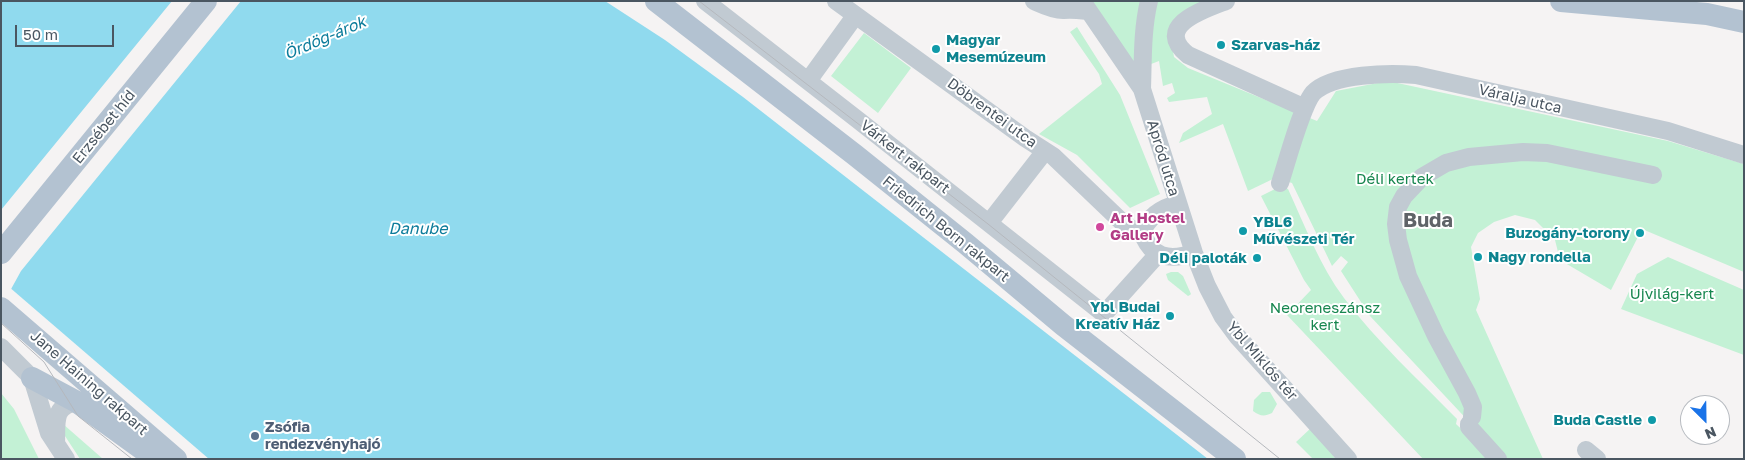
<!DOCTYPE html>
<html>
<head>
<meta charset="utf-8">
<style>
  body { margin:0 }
  #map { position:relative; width:1745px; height:460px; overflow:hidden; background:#f5f3f3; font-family:"Golos Text",sans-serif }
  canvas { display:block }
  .frame { position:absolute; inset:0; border:2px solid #4a5661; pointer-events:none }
  .north { position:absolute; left:1680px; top:395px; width:50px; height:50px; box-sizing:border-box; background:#fff; border:1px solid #b7bbc0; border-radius:50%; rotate:157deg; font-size:14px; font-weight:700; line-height:20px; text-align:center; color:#4a5661 }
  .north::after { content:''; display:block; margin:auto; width:18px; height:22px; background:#1a73e8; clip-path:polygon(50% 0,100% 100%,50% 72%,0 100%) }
  .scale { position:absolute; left:15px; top:25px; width:99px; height:22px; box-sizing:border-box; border:2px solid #4a5661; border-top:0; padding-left:6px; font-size:15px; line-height:18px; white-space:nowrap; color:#4a5661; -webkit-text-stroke:4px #fff; paint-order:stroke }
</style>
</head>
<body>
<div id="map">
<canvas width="1745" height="460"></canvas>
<div class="frame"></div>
<div class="north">N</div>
<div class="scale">50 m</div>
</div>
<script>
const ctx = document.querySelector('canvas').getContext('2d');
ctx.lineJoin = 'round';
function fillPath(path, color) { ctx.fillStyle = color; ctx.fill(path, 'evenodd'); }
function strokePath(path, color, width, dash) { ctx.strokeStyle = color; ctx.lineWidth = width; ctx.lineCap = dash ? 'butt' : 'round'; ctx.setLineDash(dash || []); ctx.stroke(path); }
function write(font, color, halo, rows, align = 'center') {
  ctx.font = font + ' "Golos Text",sans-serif'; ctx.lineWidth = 4; ctx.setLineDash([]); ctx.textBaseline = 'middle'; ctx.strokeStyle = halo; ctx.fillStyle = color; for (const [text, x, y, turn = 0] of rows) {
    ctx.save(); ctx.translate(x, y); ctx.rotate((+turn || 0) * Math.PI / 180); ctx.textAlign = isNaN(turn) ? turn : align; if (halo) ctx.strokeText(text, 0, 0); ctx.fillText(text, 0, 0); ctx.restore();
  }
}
fillPath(new Path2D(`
  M 1086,1 L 1212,1 L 1170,32 L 1174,57 L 1188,68 L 1317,121 L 1336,91 L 1388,81 L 1668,141 L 1744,164 L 1744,272 L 1642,229 L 1611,290 L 1560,260 L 1555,240 L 1535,220 L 1515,215 L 1494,222 L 1478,233 L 1471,247 L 1480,299 L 1476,310 L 1543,459 L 1504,459 L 1370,316 L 1341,271 L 1348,262 L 1341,256 L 1332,266 L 1292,183 L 1275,178 L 1248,191 L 1223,124 L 1179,143 L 1183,133 L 1212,114 L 1207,97 L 1169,102 L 1167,98 L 1175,93 L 1172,83 L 1163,86 L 1159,61 L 1133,71 Z
  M 1077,27 L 1120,95 L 1160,194 L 1130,208 L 1077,155 L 1039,134 L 1102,84 L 1099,74 L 1070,32 Z
  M 864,33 L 911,68 L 878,113 L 831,76 Z
  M 1281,186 L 1288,189 C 1305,226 1320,266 1344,298 C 1377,342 1419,380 1457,419 L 1456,424 L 1493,459 L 1423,459 L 1287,315 L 1311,290 L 1304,280 L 1261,196 Z
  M 1668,257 L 1744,290 L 1744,355 L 1621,309 L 1637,274 Z
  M 1171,272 L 1178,272 L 1183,276 L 1191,294 L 1190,295 L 1188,296 L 1168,280 L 1166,274 Z
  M 1262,392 L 1270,392 L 1277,404 L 1272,413 C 1264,417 1260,416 1253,411 L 1254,400 Z
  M 1,393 L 14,409 L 39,459 L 1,459 Z
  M 63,424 L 103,459 L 80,459 L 65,436 Z
  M 1311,428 L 1336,459 L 1313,459 L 1296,442 Z`), '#c3f1d5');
fillPath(new Path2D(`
  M 1,1 L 605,1 L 665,40 L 743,97 L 1208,459 L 209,459 L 1,280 Z`), '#90daee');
fillPath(new Path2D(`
  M 172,1 L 241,1 L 21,271 L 10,291 L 1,283 L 1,210 Z`), '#f5f3f3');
strokePath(new Path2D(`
  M 705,1 L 858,120 L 1104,314 L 1158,254
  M 836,1 L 1025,138 L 1053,156 L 1122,222 L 1130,228 L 1142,232
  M 1034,1 C 1043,5 1053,10 1063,10 C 1072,9 1079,10 1088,11
  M 1082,1 L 1142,89 L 1194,253 L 1207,286 L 1223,317 L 1237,336 L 1348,459
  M 1226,1 C 1205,9 1152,26 1188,55 L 1305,108
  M 808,81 L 855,16
  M 1142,89 C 1143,60 1142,30 1149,1
  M 1280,183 C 1287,162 1301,108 1313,93 C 1333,73 1390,73 1416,75 L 1668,131 L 1744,155
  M 1177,204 C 1161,208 1149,216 1142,232 C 1151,258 1169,261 1194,253
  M 989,223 L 1045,151
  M 1,347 L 32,378 L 49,433 L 66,459
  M 1472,417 L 1473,407 L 1467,393 L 1436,336 L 1408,276 L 1398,240 L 1396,224 L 1398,207 L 1404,196 L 1422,177 L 1446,163 L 1469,157 L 1523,152 L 1547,153 L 1653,175
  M 1469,424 L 1469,427 L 1498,459
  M 56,444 C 57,423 52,406 77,402
  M 1586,450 L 1597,459`), '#c1cad2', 18);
strokePath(new Path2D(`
  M 656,1 L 855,155 L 965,243 L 1063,325 L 1235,459
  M 1561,1 L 1707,14 L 1744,22
  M 1,253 L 206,1
  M 1,308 L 176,459
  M 32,378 L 77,402 L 156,459`), '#b3c2d1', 22);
strokePath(new Path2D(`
  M 699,1 L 988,224 L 1280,459
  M 1,323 L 44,362 L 78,416 L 132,459`), '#b5b8bd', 1);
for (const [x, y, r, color] of [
  [1221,45,5,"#0f9aa8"],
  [936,49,5,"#0f9aa8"],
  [1100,227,5,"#d1479c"],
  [1243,231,5,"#0f9aa8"],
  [1640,233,5,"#0f9aa8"],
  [1478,257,5,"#0f9aa8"],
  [1257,258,5,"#0f9aa8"],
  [1170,316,5,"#0f9aa8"],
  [1652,420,5,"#0f9aa8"],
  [255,436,5,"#5c6f8a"]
]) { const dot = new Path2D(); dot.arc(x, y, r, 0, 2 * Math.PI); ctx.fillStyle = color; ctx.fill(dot); strokePath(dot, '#fff', 2); }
write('bold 15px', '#0d838f', '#fff', [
  ["Magyar",946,40],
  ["Mesemúzeum",946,57],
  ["Szarvas-ház",1231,45],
  ["YBL6",1253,222],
  ["Művészeti Tér",1253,239],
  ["Buzogány-torony",1630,233,"right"],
  ["Nagy rondella",1488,257],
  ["Déli paloták",1247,258,"right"],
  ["Ybl Budai",1160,307,"right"],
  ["Kreatív Ház",1160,324,"right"],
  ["Buda Castle",1642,420,"right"]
], 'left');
write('15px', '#4a5661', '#fff', [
  ["Váralja utca",1520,99,13],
  ["Döbrentei utca",992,113,36],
  ["Erzsébet híd",104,127,-51],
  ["Várkert rakpart",905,157,38],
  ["Apród utca",1163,158,73],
  ["Friedrich Born rakpart",946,229,39],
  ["Ybl Miklós tér",1262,361,49],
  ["Jane Haining rakpart",89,383,41]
]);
write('15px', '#17864f', '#fff', [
  ["Déli kertek",1395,179],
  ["Újvilág-kert",1672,294],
  ["Neoreneszánsz",1325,308],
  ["kert",1325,325]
]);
write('bold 15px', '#b23c85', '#fff', [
  ["Art Hostel",1110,218],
  ["Gallery",1110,235]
], 'left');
write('bold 15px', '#4e5e75', '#fff', [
  ["Zsófia",265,427],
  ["rendezvényhajó",265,444]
], 'left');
write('italic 16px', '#0c7c9b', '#fff', [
  ["Ördög-árok",325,38,-23],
  ["Danube",418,229]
]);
write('bold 20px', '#5f6368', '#fff', [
  ["Buda",1428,221]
]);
</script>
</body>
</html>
